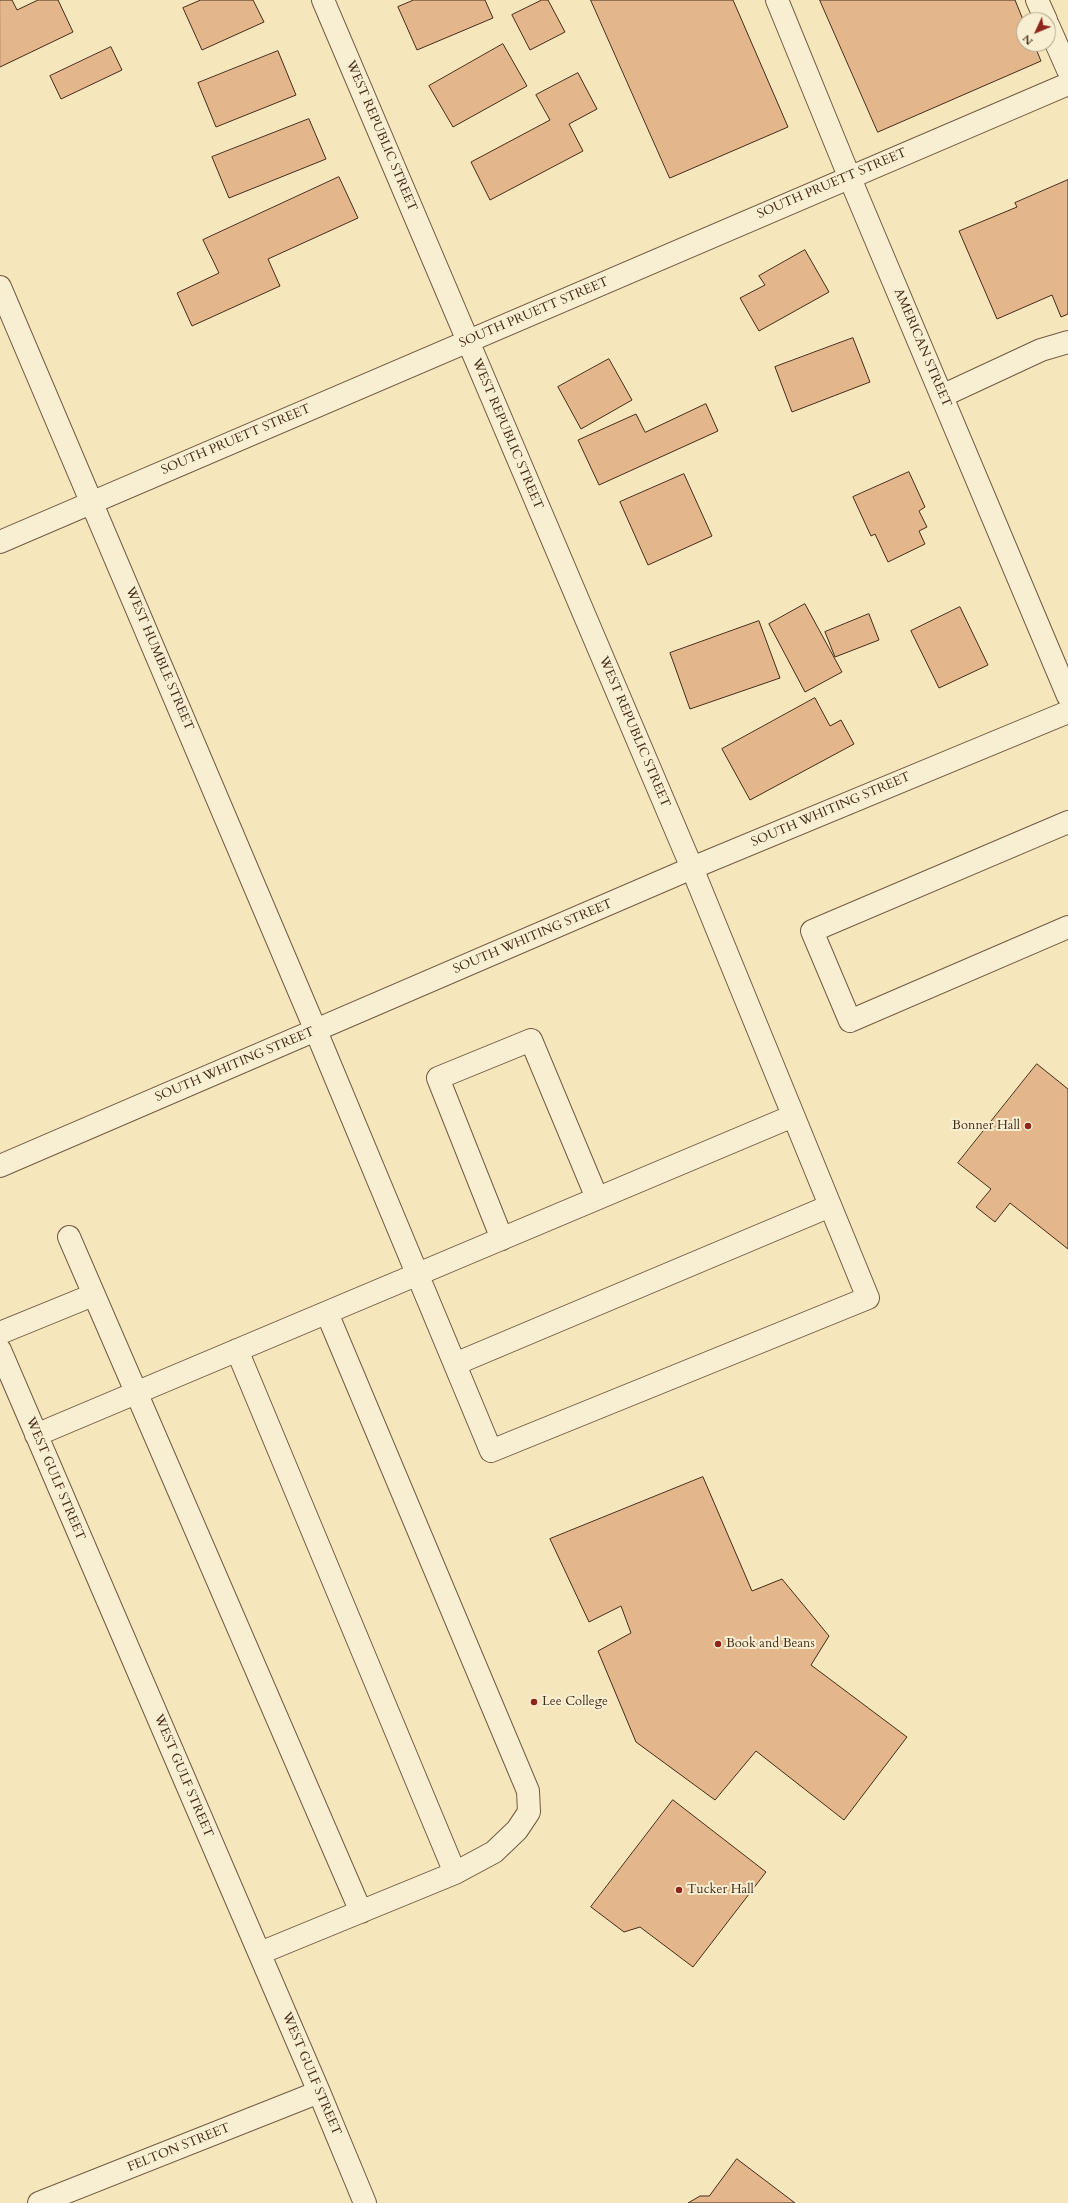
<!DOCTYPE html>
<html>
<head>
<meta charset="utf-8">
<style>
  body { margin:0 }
  #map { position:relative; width:1068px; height:2203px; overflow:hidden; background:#f5e6bc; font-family:Cardo,serif }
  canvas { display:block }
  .north { position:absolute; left:1016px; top:12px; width:40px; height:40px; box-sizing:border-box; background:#f8efd3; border:1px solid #b1a189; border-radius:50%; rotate:226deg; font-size:11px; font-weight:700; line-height:16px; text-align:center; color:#462c1a }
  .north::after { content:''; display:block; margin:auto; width:14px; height:18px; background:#8f2418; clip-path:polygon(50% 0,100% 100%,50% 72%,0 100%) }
</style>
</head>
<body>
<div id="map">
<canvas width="1068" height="2203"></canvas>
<div class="north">N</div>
</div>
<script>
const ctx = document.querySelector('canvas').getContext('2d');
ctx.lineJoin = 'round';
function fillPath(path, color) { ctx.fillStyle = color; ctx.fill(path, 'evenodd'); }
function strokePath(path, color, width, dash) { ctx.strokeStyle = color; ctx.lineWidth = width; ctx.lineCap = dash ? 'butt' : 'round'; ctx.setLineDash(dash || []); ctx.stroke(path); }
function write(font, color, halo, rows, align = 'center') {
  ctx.font = font + ' Cardo,serif'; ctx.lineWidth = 4; ctx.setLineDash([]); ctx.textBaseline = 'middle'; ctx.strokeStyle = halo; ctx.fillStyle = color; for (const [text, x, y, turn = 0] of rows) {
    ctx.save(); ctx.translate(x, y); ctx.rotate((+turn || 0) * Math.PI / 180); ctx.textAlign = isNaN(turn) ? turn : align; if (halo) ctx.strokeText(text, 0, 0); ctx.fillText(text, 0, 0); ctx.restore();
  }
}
const building = new Path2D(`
  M 0,0 L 12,0 L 17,10 L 38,0 L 58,0 L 73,32 L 0,67 Z
  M 201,0 L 253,0 L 264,22 L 202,50 L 183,8 Z
  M 414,0 L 485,0 L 493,18 L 417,50 L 398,7 Z
  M 542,0 L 548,0 L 565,32 L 530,50 L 512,15 Z
  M 591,0 L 733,0 L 788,127 L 670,178 Z
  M 820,0 L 1015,0 L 1024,22 L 1024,44 L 1034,44 L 1041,61 L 878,132 Z
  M 503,44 L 527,86 L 453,127 L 429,86 Z
  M 111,47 L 122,70 L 61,99 L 50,76 Z
  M 278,51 L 296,95 L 216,127 L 198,83 Z
  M 578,73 L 597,109 L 569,124 L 583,151 L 490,200 L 471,162 L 550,120 L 536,95 Z
  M 309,119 L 326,159 L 229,198 L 212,157 Z
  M 339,177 L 358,218 L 268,259 L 280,286 L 192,326 L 177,293 L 219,273 L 203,240 Z
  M 1068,180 L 1068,314 L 1061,317 L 1052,295 L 997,319 L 959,231 L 1017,207 L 1015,203 Z
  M 805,250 L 829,292 L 759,331 L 740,298 L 765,285 L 759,276 Z
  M 853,338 L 870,382 L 792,412 L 775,367 Z
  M 609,359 L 632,400 L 581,429 L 558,387 Z
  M 706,404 L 718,431 L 599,485 L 578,440 L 636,414 L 645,432 Z
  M 909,472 L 925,507 L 919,511 L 927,527 L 919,531 L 925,544 L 888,562 L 875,534 L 871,536 L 853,497 Z
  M 684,474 L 712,536 L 648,565 L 620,502 Z
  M 805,604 L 842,672 L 805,692 L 769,624 Z
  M 960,607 L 988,665 L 939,688 L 911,631 Z
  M 869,614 L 879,640 L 835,657 L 825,632 Z
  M 759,621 L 780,678 L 690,709 L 670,653 Z
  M 815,698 L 830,726 L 841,720 L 854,744 L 750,800 L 722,749 Z
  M 1037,1064 L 1068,1089 L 1068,1249 L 1010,1203 L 995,1222 L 976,1207 L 991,1189 L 958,1163 Z
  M 703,1477 L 752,1591 L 782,1579 L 829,1636 L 811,1665 L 907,1737 L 844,1820 L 756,1751 L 715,1800 L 636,1742 L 598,1651 L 631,1633 L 621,1606 L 589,1622 L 550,1539 Z
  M 673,1800 L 766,1872 L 693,1967 L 640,1927 L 624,1932 L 591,1907 Z
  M 737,2159 L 795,2203 L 688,2203 L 700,2196 L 709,2196 Z`);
fillPath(building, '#e4b68b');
strokePath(building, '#462c1a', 1);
const minor = new Path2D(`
  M 777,0 L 849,176 L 1068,696
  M 1037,0 L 1046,20
  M 1048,25 L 1068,70
  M 0,287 L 316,1031 L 491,1451 L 868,1298 L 692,868 L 323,0
  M 942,396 L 1041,350 L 1068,342
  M 0,542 L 1068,84
  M 1068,822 L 812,931 L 850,1021 L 1068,927
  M 0,1166 L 692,868 L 1068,712
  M 69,1237 L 361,1912
  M 502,1239 L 438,1078 L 531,1040 L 597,1198
  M 0,1333 L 93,1295
  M 0,1350 L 319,2092 L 365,2203
  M 237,1350 L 455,1873
  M 455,1364 L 830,1206
  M 36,1435 L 793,1116
  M 260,1953 L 455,1873 L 494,1852 L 517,1830 L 529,1812 L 528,1791 L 327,1313
  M 39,2203 L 319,2092`);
strokePath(minor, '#725a42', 24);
strokePath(minor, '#f8efd3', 22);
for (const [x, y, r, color] of [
  [1028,1126,4,"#8f2418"],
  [718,1644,4,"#8f2418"],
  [534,1702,4,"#8f2418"],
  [679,1890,4,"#8f2418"]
]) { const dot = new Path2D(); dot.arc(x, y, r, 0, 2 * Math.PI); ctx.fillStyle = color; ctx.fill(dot); strokePath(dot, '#f8efd3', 1.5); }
write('13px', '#462c1a', '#f8efd3', [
  ["WEST REPUBLIC STREET",381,136,67],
  ["SOUTH PRUETT STREET",832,184,-23],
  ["SOUTH PRUETT STREET",534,313,-23],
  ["AMERICAN STREET",922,348,67],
  ["WEST REPUBLIC STREET",507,434,67],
  ["SOUTH PRUETT STREET",236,440,-23],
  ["WEST HUMBLE STREET",159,659,67],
  ["WEST REPUBLIC STREET",634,732,67],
  ["SOUTH WHITING STREET",831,810,-23],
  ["SOUTH WHITING STREET",533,937,-23],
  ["SOUTH WHITING STREET",235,1065,-23],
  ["WEST GULF STREET",55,1479,67],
  ["WEST GULF STREET",183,1776,67],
  ["WEST GULF STREET",311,2074,67],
  ["FELTON STREET",179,2148,-22]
]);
write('13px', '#462c1a', '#f8efd3', [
  ["Bonner Hall",1020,1126,"right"],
  ["Book and Beans",726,1644],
  ["Lee College",542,1702],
  ["Tucker Hall",687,1890]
], 'left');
</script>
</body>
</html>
